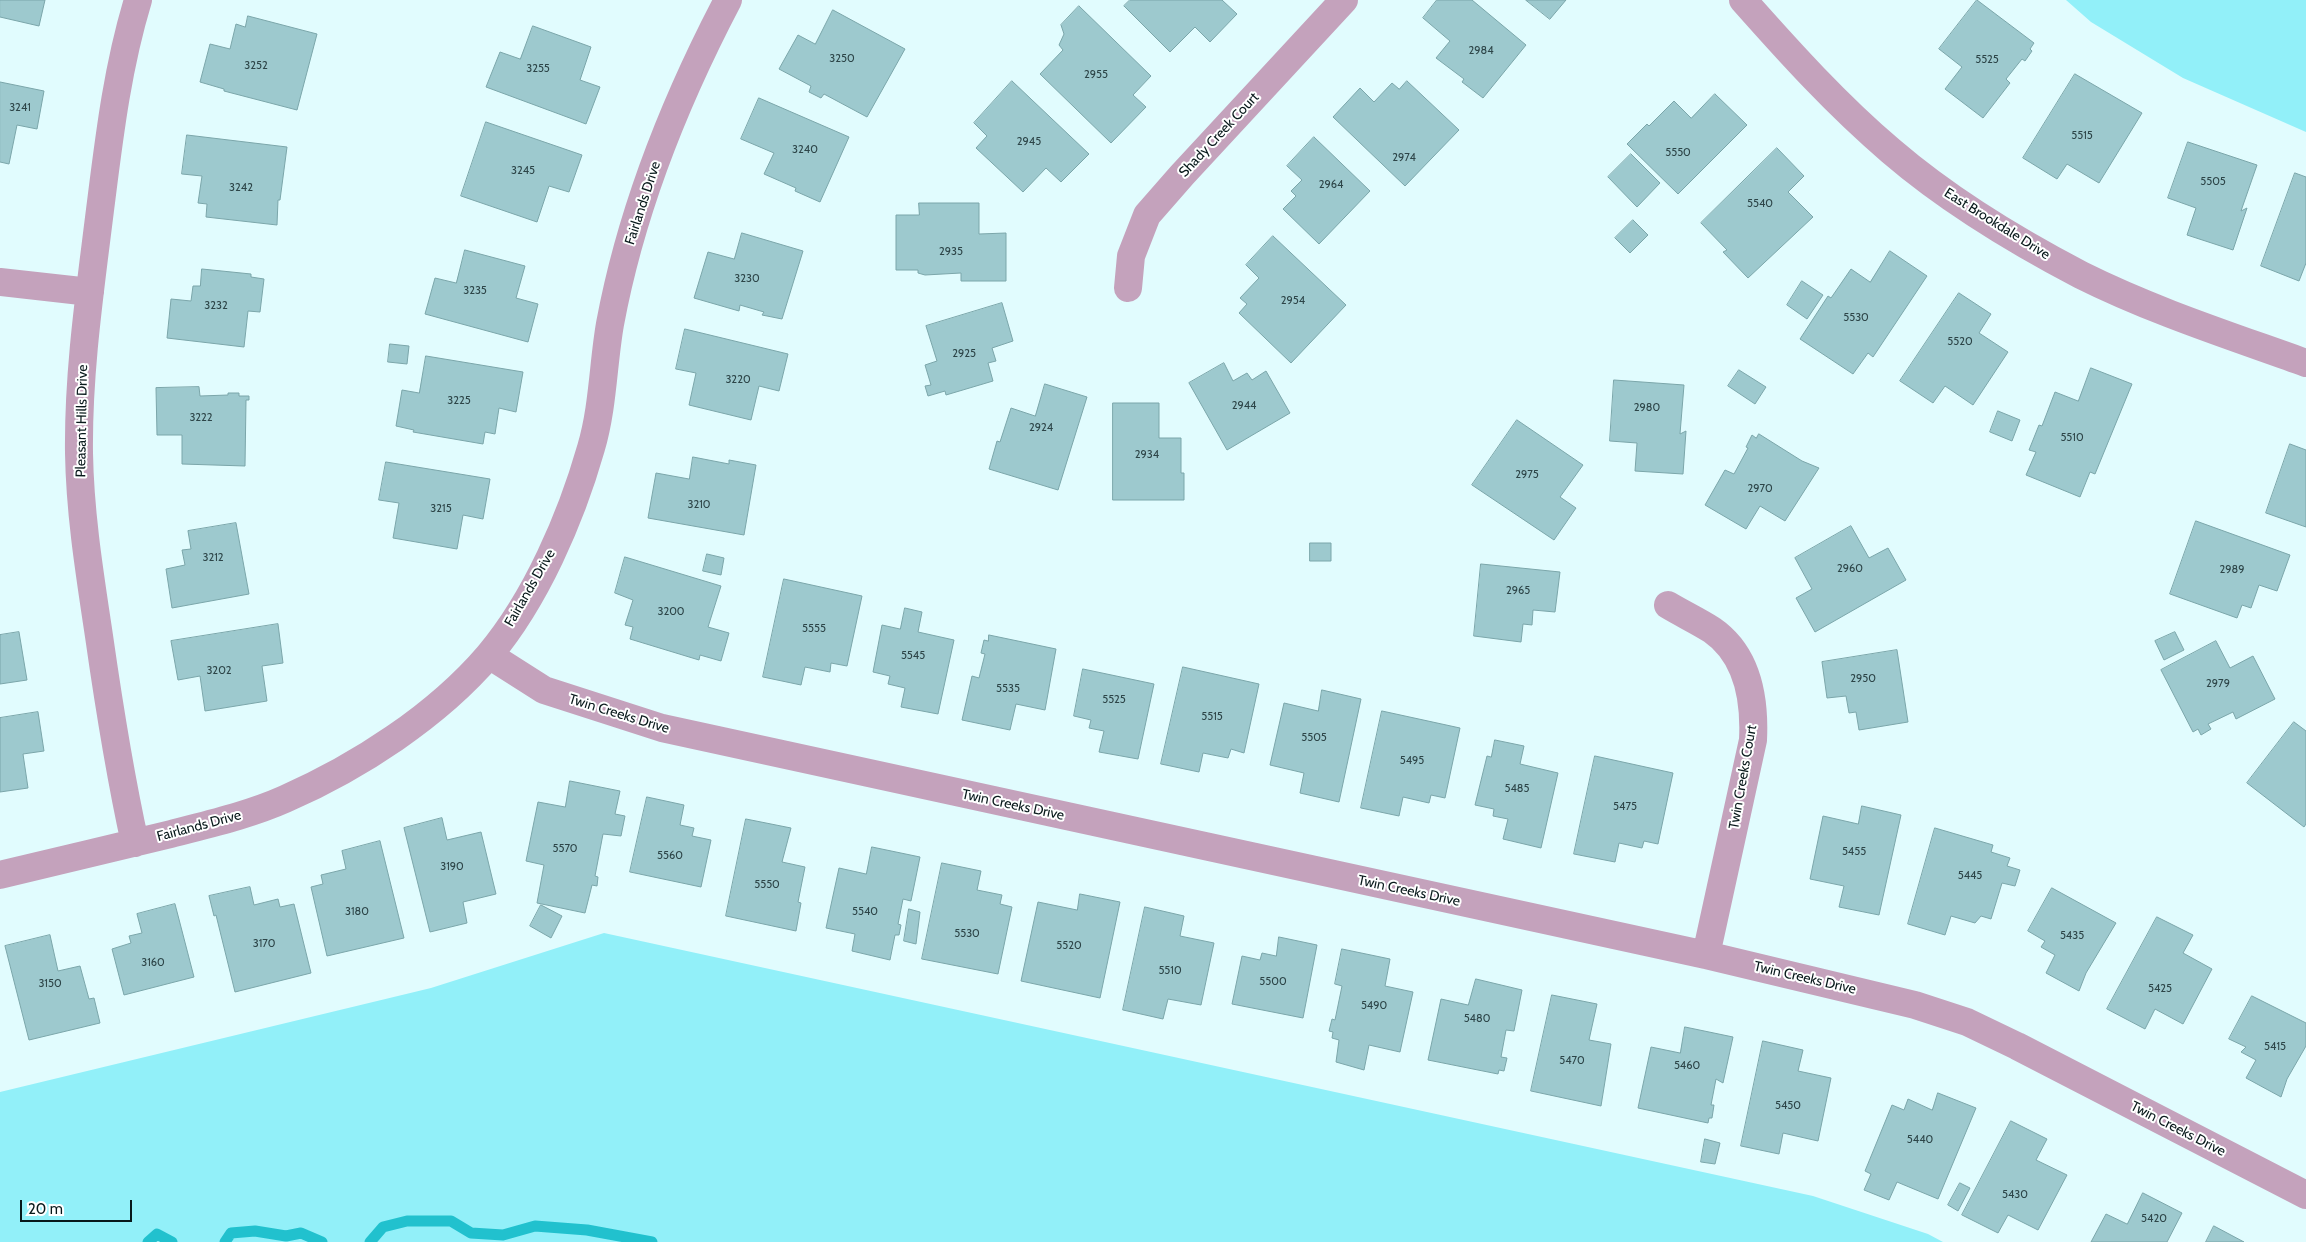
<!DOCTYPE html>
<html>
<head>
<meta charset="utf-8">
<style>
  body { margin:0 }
  #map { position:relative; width:2306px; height:1242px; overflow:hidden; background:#e1fcfe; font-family:Cabin,sans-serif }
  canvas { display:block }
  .scale { position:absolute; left:20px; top:1200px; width:112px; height:22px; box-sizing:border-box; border:2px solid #08191b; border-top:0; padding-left:6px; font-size:15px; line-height:18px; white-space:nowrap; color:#08191b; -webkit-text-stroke:4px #fff; paint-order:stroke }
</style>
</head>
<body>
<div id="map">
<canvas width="2306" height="1242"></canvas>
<div class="scale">20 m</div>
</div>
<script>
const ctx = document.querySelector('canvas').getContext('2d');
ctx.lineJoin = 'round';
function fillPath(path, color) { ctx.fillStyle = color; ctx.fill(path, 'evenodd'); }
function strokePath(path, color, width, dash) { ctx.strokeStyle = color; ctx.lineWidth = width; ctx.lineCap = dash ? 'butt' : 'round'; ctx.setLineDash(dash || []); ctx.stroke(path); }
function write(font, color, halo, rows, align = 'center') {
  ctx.font = font + ' Cabin,sans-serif'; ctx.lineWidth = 4; ctx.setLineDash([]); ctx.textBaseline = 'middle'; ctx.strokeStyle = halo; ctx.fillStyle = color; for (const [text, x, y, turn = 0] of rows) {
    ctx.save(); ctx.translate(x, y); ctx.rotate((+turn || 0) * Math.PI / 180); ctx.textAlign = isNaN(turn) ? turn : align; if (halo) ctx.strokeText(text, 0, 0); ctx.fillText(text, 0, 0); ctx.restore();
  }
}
fillPath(new Path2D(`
  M 2066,0 L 2306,0 L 2306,132 L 2183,78 L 2091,22 Z
  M 604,933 L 1813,1196 L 1928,1234 L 1943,1242 L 0,1242 L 0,1092 L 431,988 Z`), '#92f0f9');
strokePath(new Path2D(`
  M 148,1242 L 157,1234 L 172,1242
  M 225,1242 L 231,1233 L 255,1231 L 286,1236 L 301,1233 L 322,1242
  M 370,1242 L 383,1227 L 407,1221 L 451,1221 L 471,1233 L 503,1235 L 535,1226 L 587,1230 L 652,1242`), '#21c1ce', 11);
const building = new Path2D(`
  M 0,0 L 45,0 L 39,26 L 0,17 Z
  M 1130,0 L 1222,0 L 1237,14 L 1210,42 L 1195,27 L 1170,52 L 1124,6 Z
  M 1437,0 L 1472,0 L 1526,45 L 1483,98 L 1462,82 L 1464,79 L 1436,58 L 1450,41 L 1423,18 Z
  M 1526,0 L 1566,0 L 1550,19 Z
  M 1977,0 L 2034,43 L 2030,49 L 2032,51 L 2025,61 L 2022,59 L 2006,79 L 2010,83 L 1983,118 L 1945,89 L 1962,67 L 1939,49 Z
  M 1079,6 L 1151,76 L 1133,95 L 1146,107 L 1111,143 L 1040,74 L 1063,50 L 1059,45 L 1064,34 L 1061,25 Z
  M 833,10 L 905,49 L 867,117 L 824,94 L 821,98 L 809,92 L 811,86 L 779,69 L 798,35 L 815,44 Z
  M 248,16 L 317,34 L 297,110 L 224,91 L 224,89 L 200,82 L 210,44 L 230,49 L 236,24 L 245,27 Z
  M 533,26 L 591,47 L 580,80 L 600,87 L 586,124 L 486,87 L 500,52 L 520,59 Z
  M 2075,74 L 2142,113 L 2099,183 L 2067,164 L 2057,179 L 2023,158 Z
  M 1012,81 L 1089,154 L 1061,182 L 1046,168 L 1023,192 L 976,148 L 987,136 L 974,123 Z
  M 1407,81 L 1459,130 L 1405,186 L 1333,117 L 1360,88 L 1374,102 L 1392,83 L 1399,89 Z
  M 0,82 L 44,91 L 37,129 L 17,125 L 9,164 L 0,162 Z
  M 1715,94 L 1747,125 L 1678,194 L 1627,144 L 1647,124 L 1649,126 L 1674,101 L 1691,118 Z
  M 759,98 L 849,137 L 820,202 L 795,191 L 796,188 L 764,174 L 774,153 L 741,139 Z
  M 486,122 L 582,155 L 569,192 L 549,186 L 537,222 L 461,196 Z
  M 187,135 L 287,147 L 280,200 L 278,200 L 277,225 L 206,217 L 207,204 L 198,203 L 202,176 L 182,174 Z
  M 1314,137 L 1370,191 L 1319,244 L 1283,209 L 1296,196 L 1291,191 L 1302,180 L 1287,166 Z
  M 2188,142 L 2257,165 L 2241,211 L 2247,208 L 2233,250 L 2187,235 L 2196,208 L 2168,198 Z
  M 1777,148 L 1804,176 L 1788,192 L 1813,217 L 1748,278 L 1723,252 L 1727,250 L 1701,223 Z
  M 1631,154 L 1660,183 L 1637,207 L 1608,177 Z
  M 2295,173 L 2306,177 L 2306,263 L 2299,281 L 2261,266 Z
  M 919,203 L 979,203 L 979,234 L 1006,233 L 1006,281 L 961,281 L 961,273 L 925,275 L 918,273 L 918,270 L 896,270 L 896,215 L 919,215 Z
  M 1633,220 L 1648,235 L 1630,253 L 1615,238 Z
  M 742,233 L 803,251 L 782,319 L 762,315 L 764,312 L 740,305 L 739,311 L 694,298 L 708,252 L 734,259 Z
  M 1273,236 L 1346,305 L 1291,363 L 1239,313 L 1247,304 L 1240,298 L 1259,278 L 1246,265 Z
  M 465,250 L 525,266 L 516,298 L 538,304 L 528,342 L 425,314 L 435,278 L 456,283 Z
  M 1890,251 L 1927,276 L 1873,357 L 1868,353 L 1853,374 L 1800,339 L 1828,296 L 1831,298 L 1851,269 L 1870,282 Z
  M 202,269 L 251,274 L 251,277 L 264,279 L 260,312 L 248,311 L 244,347 L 167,338 L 171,299 L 191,301 L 193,286 L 200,286 Z
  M 1802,281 L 1823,295 L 1807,319 L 1787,305 Z
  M 1959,293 L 1991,314 L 1979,333 L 2008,352 L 1973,405 L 1945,386 L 1933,403 L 1900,381 Z
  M 1002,303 L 1013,341 L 992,348 L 996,361 L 988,363 L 993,381 L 946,395 L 945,391 L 928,396 L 925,386 L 931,385 L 925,365 L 937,361 L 926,326 Z
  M 685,329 L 788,354 L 779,391 L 759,386 L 751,420 L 689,405 L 696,373 L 676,369 Z
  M 390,344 L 409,346 L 407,364 L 388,362 Z
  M 426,356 L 523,372 L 516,412 L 499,408 L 495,434 L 485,432 L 483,444 L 413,432 L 414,430 L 396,426 L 402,390 L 419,393 Z
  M 1224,363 L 1233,381 L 1247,373 L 1252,380 L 1266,371 L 1290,413 L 1227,450 L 1189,383 Z
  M 2091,368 L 2132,384 L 2095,474 L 2090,472 L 2080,497 L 2026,475 L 2036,452 L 2029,450 L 2039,425 L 2042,426 L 2055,392 L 2078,401 Z
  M 1739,370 L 1766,387 L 1755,404 L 1728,386 Z
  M 1614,380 L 1684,385 L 1680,434 L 1686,431 L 1683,474 L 1635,471 L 1637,443 L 1610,441 Z
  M 1045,384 L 1087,397 L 1058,490 L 989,469 L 997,441 L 1000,442 L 1011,408 L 1035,416 Z
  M 199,387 L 200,396 L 228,395 L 228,393 L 239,393 L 239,396 L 249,396 L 249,400 L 246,400 L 245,466 L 182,464 L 182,435 L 157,435 L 156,388 Z
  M 1113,403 L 1159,403 L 1159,438 L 1181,438 L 1181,473 L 1184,473 L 1184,500 L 1113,500 Z
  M 1998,411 L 2020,420 L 2012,441 L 1990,432 Z
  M 1517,420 L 1583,465 L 1560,497 L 1576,508 L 1554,540 L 1472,485 Z
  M 1759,434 L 1802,461 L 1819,468 L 1785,521 L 1760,506 L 1746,529 L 1705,505 L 1725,470 L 1734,474 L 1748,448 L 1746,447 L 1752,435 L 1756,438 Z
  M 2290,444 L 2306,450 L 2306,527 L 2266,513 Z
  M 693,457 L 729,464 L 729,460 L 756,465 L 744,535 L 648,518 L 656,473 L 689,479 Z
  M 386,462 L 490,479 L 483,519 L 463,515 L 457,549 L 393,538 L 399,503 L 379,500 Z
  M 2196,521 L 2290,555 L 2277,591 L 2259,585 L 2251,608 L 2242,605 L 2237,618 L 2170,594 Z
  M 236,523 L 249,594 L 172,608 L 166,569 L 185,565 L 182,550 L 191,549 L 188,531 Z
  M 1851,526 L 1869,558 L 1888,548 L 1906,580 L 1815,632 L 1796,598 L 1812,589 L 1795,558 Z
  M 1310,543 L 1331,543 L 1331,561 L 1310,561 Z
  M 707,554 L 724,558 L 721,575 L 703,571 Z
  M 625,557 L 721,586 L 708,627 L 729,633 L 721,661 L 700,655 L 699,660 L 630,639 L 633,627 L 625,625 L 633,600 L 615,593 Z
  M 1481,564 L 1560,572 L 1555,612 L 1533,610 L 1532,625 L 1523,624 L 1521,642 L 1474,636 Z
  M 784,579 L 862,596 L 847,666 L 831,663 L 830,672 L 805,667 L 801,685 L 763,677 Z
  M 905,608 L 922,612 L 918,632 L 954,640 L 938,714 L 901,707 L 905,688 L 888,684 L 890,676 L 873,672 L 882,625 L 900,629 Z
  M 278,624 L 283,663 L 262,666 L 267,701 L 205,711 L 200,676 L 178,680 L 171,641 Z
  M 19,632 L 27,680 L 0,684 L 0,635 Z
  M 2175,632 L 2184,650 L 2164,660 L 2155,641 Z
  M 989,635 L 1056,649 L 1045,710 L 1016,704 L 1010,730 L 962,720 L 972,676 L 979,678 L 985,654 L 981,653 L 984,640 L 988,641 Z
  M 2216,641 L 2230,668 L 2253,656 L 2275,699 L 2236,719 L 2233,712 L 2208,724 L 2211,729 L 2201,735 L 2198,729 L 2193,732 L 2161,670 Z
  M 1897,650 L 1908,722 L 1859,730 L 1856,712 L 1849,713 L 1846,696 L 1827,698 L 1822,662 Z
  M 1183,667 L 1259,684 L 1244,753 L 1231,749 L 1228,758 L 1203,753 L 1199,772 L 1161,764 Z
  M 1083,669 L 1154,684 L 1138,759 L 1099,752 L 1104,731 L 1089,728 L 1091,720 L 1074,716 Z
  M 1322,690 L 1361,699 L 1339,802 L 1300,793 L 1304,773 L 1270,765 L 1284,703 L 1318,711 Z
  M 1382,711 L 1460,728 L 1445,798 L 1431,795 L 1429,803 L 1403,797 L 1399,816 L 1361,808 Z
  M 38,712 L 44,751 L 23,754 L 28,788 L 0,792 L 0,718 Z
  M 2294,722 L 2306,731 L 2306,824 L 2304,827 L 2247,783 Z
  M 1495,740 L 1524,746 L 1520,764 L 1558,773 L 1541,848 L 1503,839 L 1508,819 L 1493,816 L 1494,809 L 1475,805 L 1487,756 L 1491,757 Z
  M 1595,756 L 1673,773 L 1658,844 L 1644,841 L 1642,848 L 1619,843 L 1615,862 L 1574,854 Z
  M 570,781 L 620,791 L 615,814 L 625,816 L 621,836 L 603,834 L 595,876 L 598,877 L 597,886 L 592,885 L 585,913 L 537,903 L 544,865 L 526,861 L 538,802 L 565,807 Z
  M 647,797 L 684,805 L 680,825 L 694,828 L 692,836 L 711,840 L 701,887 L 630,872 Z
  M 1862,806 L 1901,815 L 1879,915 L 1839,907 L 1844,886 L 1810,879 L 1823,816 L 1858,824 Z
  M 442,818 L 447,840 L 481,832 L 496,894 L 463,902 L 467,923 L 430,932 L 404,828 Z
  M 746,819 L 791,828 L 782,862 L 805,867 L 798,902 L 801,903 L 796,931 L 726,916 Z
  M 1935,828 L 1993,845 L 1991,852 L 2010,858 L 2007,866 L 2020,870 L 2015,886 L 2002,883 L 1991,919 L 1981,916 L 1975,923 L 1951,916 L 1945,935 L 1908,924 Z
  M 380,841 L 404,938 L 327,956 L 311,887 L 323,884 L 321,875 L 346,869 L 342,851 Z
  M 872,847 L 920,857 L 911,901 L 903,899 L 898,924 L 901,925 L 899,935 L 895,935 L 890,960 L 852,951 L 855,934 L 826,928 L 839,868 L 866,874 Z
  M 942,863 L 981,871 L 977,890 L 1002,895 L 1000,904 L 1012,907 L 998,974 L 922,959 Z
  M 250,887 L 254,905 L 278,899 L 280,907 L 294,904 L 311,973 L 235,992 L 216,915 L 214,916 L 209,896 Z
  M 2052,888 L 2116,923 L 2086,973 L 2079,991 L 2046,973 L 2055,955 L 2041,947 L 2045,941 L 2028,931 Z
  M 1080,894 L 1120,902 L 1100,998 L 1021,981 L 1038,902 L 1077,910 Z
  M 175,904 L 194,977 L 124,995 L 112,949 L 131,943 L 129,936 L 142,933 L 137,914 Z
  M 541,905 L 562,916 L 551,938 L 530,926 Z
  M 1145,907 L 1184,916 L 1180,936 L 1214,943 L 1201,1005 L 1168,999 L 1163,1019 L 1123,1010 Z
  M 909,909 L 920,912 L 916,944 L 904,941 Z
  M 2157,917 L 2193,935 L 2183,953 L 2212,969 L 2183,1024 L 2155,1009 L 2145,1029 L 2107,1009 Z
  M 50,935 L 58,971 L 80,966 L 89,999 L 94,998 L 100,1023 L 29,1040 L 5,946 Z
  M 1279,937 L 1317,945 L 1303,1018 L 1232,1004 L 1242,956 L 1260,960 L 1262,953 L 1276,956 Z
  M 1342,949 L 1390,959 L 1385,986 L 1413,992 L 1400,1052 L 1369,1045 L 1364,1070 L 1336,1062 L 1339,1040 L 1332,1038 L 1333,1032 L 1329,1031 L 1332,1019 L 1335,1020 L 1342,986 L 1335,984 Z
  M 1476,979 L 1522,990 L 1514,1031 L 1506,1030 L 1501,1057 L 1507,1058 L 1504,1071 L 1499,1070 L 1498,1074 L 1428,1060 L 1441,999 L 1468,1005 Z
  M 1552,995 L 1597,1004 L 1589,1040 L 1611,1044 L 1601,1106 L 1531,1091 Z
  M 2252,996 L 2306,1023 L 2306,1046 L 2287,1079 L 2281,1097 L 2246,1078 L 2256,1060 L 2241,1052 L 2246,1047 L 2229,1039 Z
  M 1685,1027 L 1733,1037 L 1723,1083 L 1716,1079 L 1711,1105 L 1714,1105 L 1712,1118 L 1709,1118 L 1708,1123 L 1638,1108 L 1651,1047 L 1680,1053 Z
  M 1763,1041 L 1803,1050 L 1798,1071 L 1831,1078 L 1818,1141 L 1783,1133 L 1779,1154 L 1741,1146 Z
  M 1938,1093 L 1976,1108 L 1938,1199 L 1897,1182 L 1889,1200 L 1864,1190 L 1871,1174 L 1865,1171 L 1892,1105 L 1904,1110 L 1908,1099 L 1932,1110 Z
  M 2011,1121 L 2047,1139 L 2036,1160 L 2067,1175 L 2038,1230 L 2008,1215 L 1998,1233 L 1962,1215 Z
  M 1705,1139 L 1720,1143 L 1715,1164 L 1701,1162 Z
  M 1960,1183 L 1970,1188 L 1958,1211 L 1948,1205 Z
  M 2143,1193 L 2182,1213 L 2167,1242 L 2091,1242 L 2106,1214 L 2127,1224 Z
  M 2214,1226 L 2244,1242 L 2206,1242 Z`);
fillPath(building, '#9dc9ce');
strokePath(building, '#7ba6aa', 1);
strokePath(new Path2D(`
  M 1743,0 C 1790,53 1837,105 1891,151 C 1948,200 2014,240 2081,275 C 2153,311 2231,336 2306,363
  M 0,282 L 90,292
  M 1128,288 L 1131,256 L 1147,215 L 1182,175 L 1344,0
  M 1668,605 C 1683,614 1698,621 1712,630 C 1748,655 1755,699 1753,740 L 1706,955
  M 489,655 L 544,690 L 662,728 L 1706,955 L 1915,1005 L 1967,1022 L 2017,1046 L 2306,1195
  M 135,843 C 120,775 109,706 99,636 C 90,576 80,515 79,453 C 78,372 90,291 100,210 C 109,139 117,69 138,0
  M 0,875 C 57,861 114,848 171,834 C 209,824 249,815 285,799 C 358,767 437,716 489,655 C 536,599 571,518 591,448 C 603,408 603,364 610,324 C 631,211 675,101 728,0`), '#c4a2bc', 28);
write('11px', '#2d4548', null, [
  ["2984",1481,51],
  ["3250",842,59],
  ["5525",1987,60],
  ["3252",256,66],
  ["3255",538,69],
  ["2955",1096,75],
  ["3241",20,108],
  ["5515",2082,136],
  ["2945",1029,142],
  ["3240",805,150],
  ["5550",1678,153],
  ["2974",1404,158],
  ["3245",523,171],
  ["5505",2213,182],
  ["2964",1331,185],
  ["3242",241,188],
  ["5540",1760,204],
  ["2935",951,252],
  ["3230",747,279],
  ["3235",475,291],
  ["2954",1293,301],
  ["3232",216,306],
  ["5530",1856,318],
  ["5520",1960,342],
  ["2925",964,354],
  ["3220",738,380],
  ["3225",459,401],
  ["2944",1244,406],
  ["2980",1647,408],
  ["3222",201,418],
  ["2924",1041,428],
  ["5510",2072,438],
  ["2934",1147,455],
  ["2975",1527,475],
  ["2970",1760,489],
  ["3210",699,505],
  ["3215",441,509],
  ["3212",213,558],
  ["2960",1850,569],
  ["2989",2232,570],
  ["2965",1518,591],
  ["3200",671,612],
  ["5555",814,629],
  ["5545",913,656],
  ["3202",219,671],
  ["2950",1863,679],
  ["2979",2218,684],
  ["5535",1008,689],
  ["5525",1114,700],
  ["5515",1212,717],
  ["5505",1314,738],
  ["5495",1412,761],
  ["5485",1517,789],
  ["5475",1625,807],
  ["5570",565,849],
  ["5455",1854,852],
  ["5560",670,856],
  ["3190",452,867],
  ["5445",1970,876],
  ["5550",767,885],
  ["3180",357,912],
  ["5540",865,912],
  ["5530",967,934],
  ["5435",2072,936],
  ["3170",264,944],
  ["5520",1069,946],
  ["3160",153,963],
  ["5510",1170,971],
  ["5500",1273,982],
  ["3150",50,984],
  ["5425",2160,989],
  ["5490",1374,1006],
  ["5480",1477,1019],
  ["5415",2275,1047],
  ["5470",1572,1061],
  ["5460",1687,1066],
  ["5450",1788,1106],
  ["5440",1920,1140],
  ["5430",2015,1195],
  ["5420",2154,1219]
]);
write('14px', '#08191b', '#fff', [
  ["Shady Creek Court",1219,135,-47],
  ["Fairlands Drive",643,203,-72],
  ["East Brookdale Drive",1997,224,32],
  ["Pleasant Hills Drive",82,421,-89],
  ["Fairlands Drive",530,588,-60],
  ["Twin Creeks Drive",619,714,17],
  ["Twin Creeks Court",1743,777,-80],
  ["Twin Creeks Drive",1013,805,12],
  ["Fairlands Drive",199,826,-15],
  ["Twin Creeks Drive",1409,891,12],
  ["Twin Creeks Drive",1805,978,13],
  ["Twin Creeks Drive",2178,1129,27]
]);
</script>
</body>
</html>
